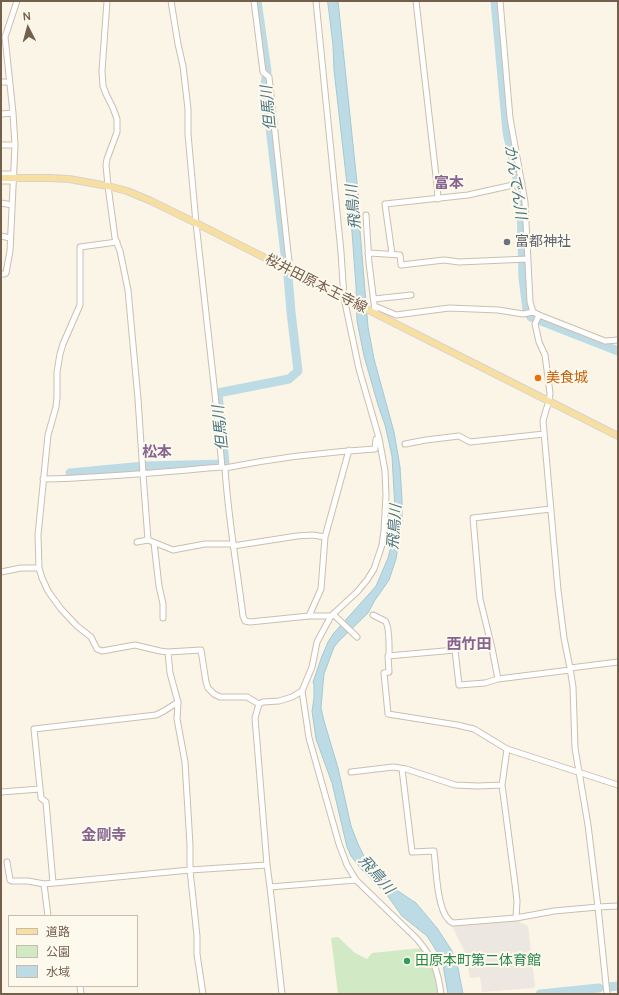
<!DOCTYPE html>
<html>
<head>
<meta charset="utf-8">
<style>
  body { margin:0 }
  #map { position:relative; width:619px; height:995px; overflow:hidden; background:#fbf5e7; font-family:Manrope,"Noto Sans JP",sans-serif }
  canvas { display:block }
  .frame { position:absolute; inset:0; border:2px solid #745e4c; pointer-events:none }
  .legend { position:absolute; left:8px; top:915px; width:130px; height:72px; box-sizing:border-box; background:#fef9ed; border:1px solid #c7bbad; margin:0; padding:5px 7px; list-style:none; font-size:12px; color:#745e4c }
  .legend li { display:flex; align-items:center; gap:8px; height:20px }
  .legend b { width:20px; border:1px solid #c7bbad }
  .north { position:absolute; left:8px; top:8px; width:40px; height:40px; -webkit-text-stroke:3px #fef9ed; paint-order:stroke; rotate:354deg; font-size:11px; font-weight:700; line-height:16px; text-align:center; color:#745e4c }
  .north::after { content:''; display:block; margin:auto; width:14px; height:18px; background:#745e4c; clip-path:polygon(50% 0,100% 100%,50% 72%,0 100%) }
</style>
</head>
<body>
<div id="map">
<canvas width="619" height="995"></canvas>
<div class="frame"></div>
<ul class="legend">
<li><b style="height:5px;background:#f7dfa2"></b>道路</li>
<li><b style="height:11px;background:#d1e9c5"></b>公園</li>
<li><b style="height:11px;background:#bcdbe4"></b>水域</li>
</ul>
<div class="north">N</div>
</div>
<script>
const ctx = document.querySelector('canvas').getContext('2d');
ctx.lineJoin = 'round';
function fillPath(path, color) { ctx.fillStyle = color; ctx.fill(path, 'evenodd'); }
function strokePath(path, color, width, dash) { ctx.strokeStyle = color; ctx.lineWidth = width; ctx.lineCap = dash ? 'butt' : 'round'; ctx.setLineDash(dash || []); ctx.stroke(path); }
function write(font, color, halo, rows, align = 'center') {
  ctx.font = font + ' Manrope,"Noto Sans JP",sans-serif'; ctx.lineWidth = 4; ctx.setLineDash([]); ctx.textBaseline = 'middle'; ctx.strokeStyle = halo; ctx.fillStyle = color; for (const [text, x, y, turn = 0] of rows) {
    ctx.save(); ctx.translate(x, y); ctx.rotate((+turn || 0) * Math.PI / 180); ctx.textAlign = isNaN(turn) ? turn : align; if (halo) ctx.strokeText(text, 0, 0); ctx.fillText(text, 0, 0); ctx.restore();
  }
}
fillPath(new Path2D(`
  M 513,919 L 528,926 L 535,986 L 533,988 L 482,992 L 480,977 L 470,978 L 465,952 L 452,926 Z`), '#ece7e0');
fillPath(new Path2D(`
  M 338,937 L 355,953 L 367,959 L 372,953 L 422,948 L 433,970 L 438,994 L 338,994 L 331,938 Z`), '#d1e9c5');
const water = new Path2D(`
  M 328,1 L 338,1 L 359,202 L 357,203 L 359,219 L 368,327 L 374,359 L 394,432 L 400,467 L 402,500 L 402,521 L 396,559 L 389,580 L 375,600 L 368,613 L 339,641 L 334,647 L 324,674 L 323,684 L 321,708 L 324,721 L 338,768 L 351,826 L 358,844 L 364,856 L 377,870 L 395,889 L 416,903 L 437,928 L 452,951 L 458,968 L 463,994 L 448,994 L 443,965 L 439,955 L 427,936 L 402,916 L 387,895 L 362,870 L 351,856 L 347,847 L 332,783 L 316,739 L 312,711 L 314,698 L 314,685 L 313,682 L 322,656 L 328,642 L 333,634 L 369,594 L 376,586 L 388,558 L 393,539 L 395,509 L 392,456 L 385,425 L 378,405 L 364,356 L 357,321 L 356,286 L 351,219 L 334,70 L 333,45 Z`);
fillPath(water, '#bcdbe4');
strokePath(water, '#a2c9d6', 1);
strokePath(new Path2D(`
  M 257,1 L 267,71 L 265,85 L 286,263
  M 495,1 L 507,132 L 519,187 L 521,203 L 523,278 L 527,310 L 531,317 L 618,351
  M 70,473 L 144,466 L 225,464 L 218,393 L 289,379 L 298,371 L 291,312 L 288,276
  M 609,987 L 618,986
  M 540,994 L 599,988`), '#bcdbe4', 9);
const minor = new Path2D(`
  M 107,1 L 102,71 L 103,86 L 106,94 L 113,108 L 117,119 L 117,132 L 107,159 L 106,165 L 108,186 L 115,238 L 120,251 L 128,290 L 138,399 L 143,474 L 148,540
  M 171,1 L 178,44 L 183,66 L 188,109 L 188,134 L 196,223 L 215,394 L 222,467 L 225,468 C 275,458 324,452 375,449 L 376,439 L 379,438
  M 254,1 L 263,72 L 269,77 L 290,271
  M 416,1 L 437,185 L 438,199
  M 500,1 L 510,118 L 525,202 L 530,302 L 533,312
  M 1,82 L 9,82
  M 1,114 L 13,113
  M 1,145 L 15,145
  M 1,174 L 13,174
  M 1,181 L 10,181 L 13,178
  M 1,203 L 12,205
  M 366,215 L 369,263 L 375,311
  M 1,236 L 10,238
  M 117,242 L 80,247 L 80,305 L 63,344 L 60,354 L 57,372 L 57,397 L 56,407 L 48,435 L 38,535 L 39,568 L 42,578 L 48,591 L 61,609 L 77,626 L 91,637 L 97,649 L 102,651 L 135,645 L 160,651 L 168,652 L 201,650 L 206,682 L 208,688 L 214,694 L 220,697 L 247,697 L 259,704
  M 368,253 L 370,253 L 400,255 L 401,265 L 444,260 L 459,262 L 528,259
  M 392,254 L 385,204 L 468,195 L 522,183
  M 1,274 L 4,274 L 6,273 L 10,251 L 15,145 L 13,113 L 5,37 L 17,1
  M 374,299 L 411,295
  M 377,307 L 396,315 L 449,308 L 498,310 L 523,314 L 533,312 L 539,315 L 605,341 L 618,340
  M 539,315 L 535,324 L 539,342 L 545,355 L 550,393 L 549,402 L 546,410 L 543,421 L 558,590 L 564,638 L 570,668 L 573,687 L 575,748 L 588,825 L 598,907 L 607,994
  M 405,444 L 426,440 L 459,436 L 470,442 L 544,434
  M 225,468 C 228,518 237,567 243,616 L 245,621 L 250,622 L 309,616 L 331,616
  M 43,479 C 103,478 162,472 222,467
  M 137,542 L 148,540 L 173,550 L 205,544 L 233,544
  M 154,543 L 159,586 L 163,604 L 163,618
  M 233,546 L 297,536 L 313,535 L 325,537
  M 1,572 L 21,568 L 39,568
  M 333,614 L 357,637
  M 373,615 C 377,617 381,619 385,621 C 390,626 389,649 389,656
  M 309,616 L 321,589 L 325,537 L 349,450
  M 168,652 L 170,673 L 176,695 L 178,702 L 177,719 L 185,762 L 190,845 L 190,870 L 197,936 L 197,954 L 203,994
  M 570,668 L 618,662
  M 570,670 L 498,679 L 485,683 L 459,685 L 455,650 L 388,656 L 389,672 L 384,673 L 388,714 L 457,725 L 474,729 L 507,749 L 618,785
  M 498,679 L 492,648 L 480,599 L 473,518 L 551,509
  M 302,691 L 309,738 L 339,844 L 347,865 L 356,880 L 417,939 C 433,958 438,970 441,994
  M 507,749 L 502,785 L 515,884 L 517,901 L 516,918
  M 402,769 L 412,852 L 434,851 C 436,867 437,908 448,919 C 449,921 451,922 453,923 L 516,918 L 554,911 L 598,907 L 618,906
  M 351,772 L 393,767 L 406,769 L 455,785 L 478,786 L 502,785
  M 1,792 L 40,789
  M 7,862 L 10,880 L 12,881 L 28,881 L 44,884 L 190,870 L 267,865
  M 53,883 L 46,802 L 41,798 L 34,729 L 156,715 L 164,711 L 178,702
  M 44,884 L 48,916
  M 270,887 L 356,880
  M 80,986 L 81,994
  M 282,994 L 270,887 L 267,865 L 255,718 L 259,704 L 263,702 L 279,701 L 292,697 L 302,691 L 312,667 L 317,642 L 331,616 L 357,592 L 367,580 L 374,569 L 382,545 L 384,531 L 386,495 L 385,471 L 379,438 L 359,369 L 344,298 L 341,252 L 316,1`);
const major = new Path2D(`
  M 1,178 L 49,178 L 69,179 L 108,186 L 127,191 L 151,201 L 196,223 L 618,436`);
strokePath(minor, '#cdbead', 7);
strokePath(major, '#d8d2cd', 8);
strokePath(minor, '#fff', 5);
strokePath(major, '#f7dfa2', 6);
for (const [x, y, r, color] of [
  [507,242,4,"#6b7280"],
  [538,378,4,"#e8710a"],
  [407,961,4,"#2e9e5b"]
]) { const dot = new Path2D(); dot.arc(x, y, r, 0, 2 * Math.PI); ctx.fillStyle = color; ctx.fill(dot); strokePath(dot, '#fef9ed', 1.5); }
write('14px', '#5b616d', '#fef9ed', [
  ["富都神社",515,242]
], 'left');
write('14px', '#745e4c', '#fef9ed', [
  ["桜井田原本王寺線",316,284,27]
]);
write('14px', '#c56008', '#fef9ed', [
  ["美食城",546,378]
], 'left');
write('14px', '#27864d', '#fef9ed', [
  ["田原本町第二体育館",415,961]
], 'left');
write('italic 15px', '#477686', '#fef9ed', [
  ["但馬川",269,108,-95],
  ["かんでん川",515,182,81],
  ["飛鳥川",354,207,-95],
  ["但馬川",221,428,-96],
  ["飛鳥川",395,527,-86],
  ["飛鳥川",376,875,49]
]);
write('bold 15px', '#866490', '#fef9ed', [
  ["富本",449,184],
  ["松本",157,453],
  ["西竹田",469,645],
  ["金剛寺",104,836]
]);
</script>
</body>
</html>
